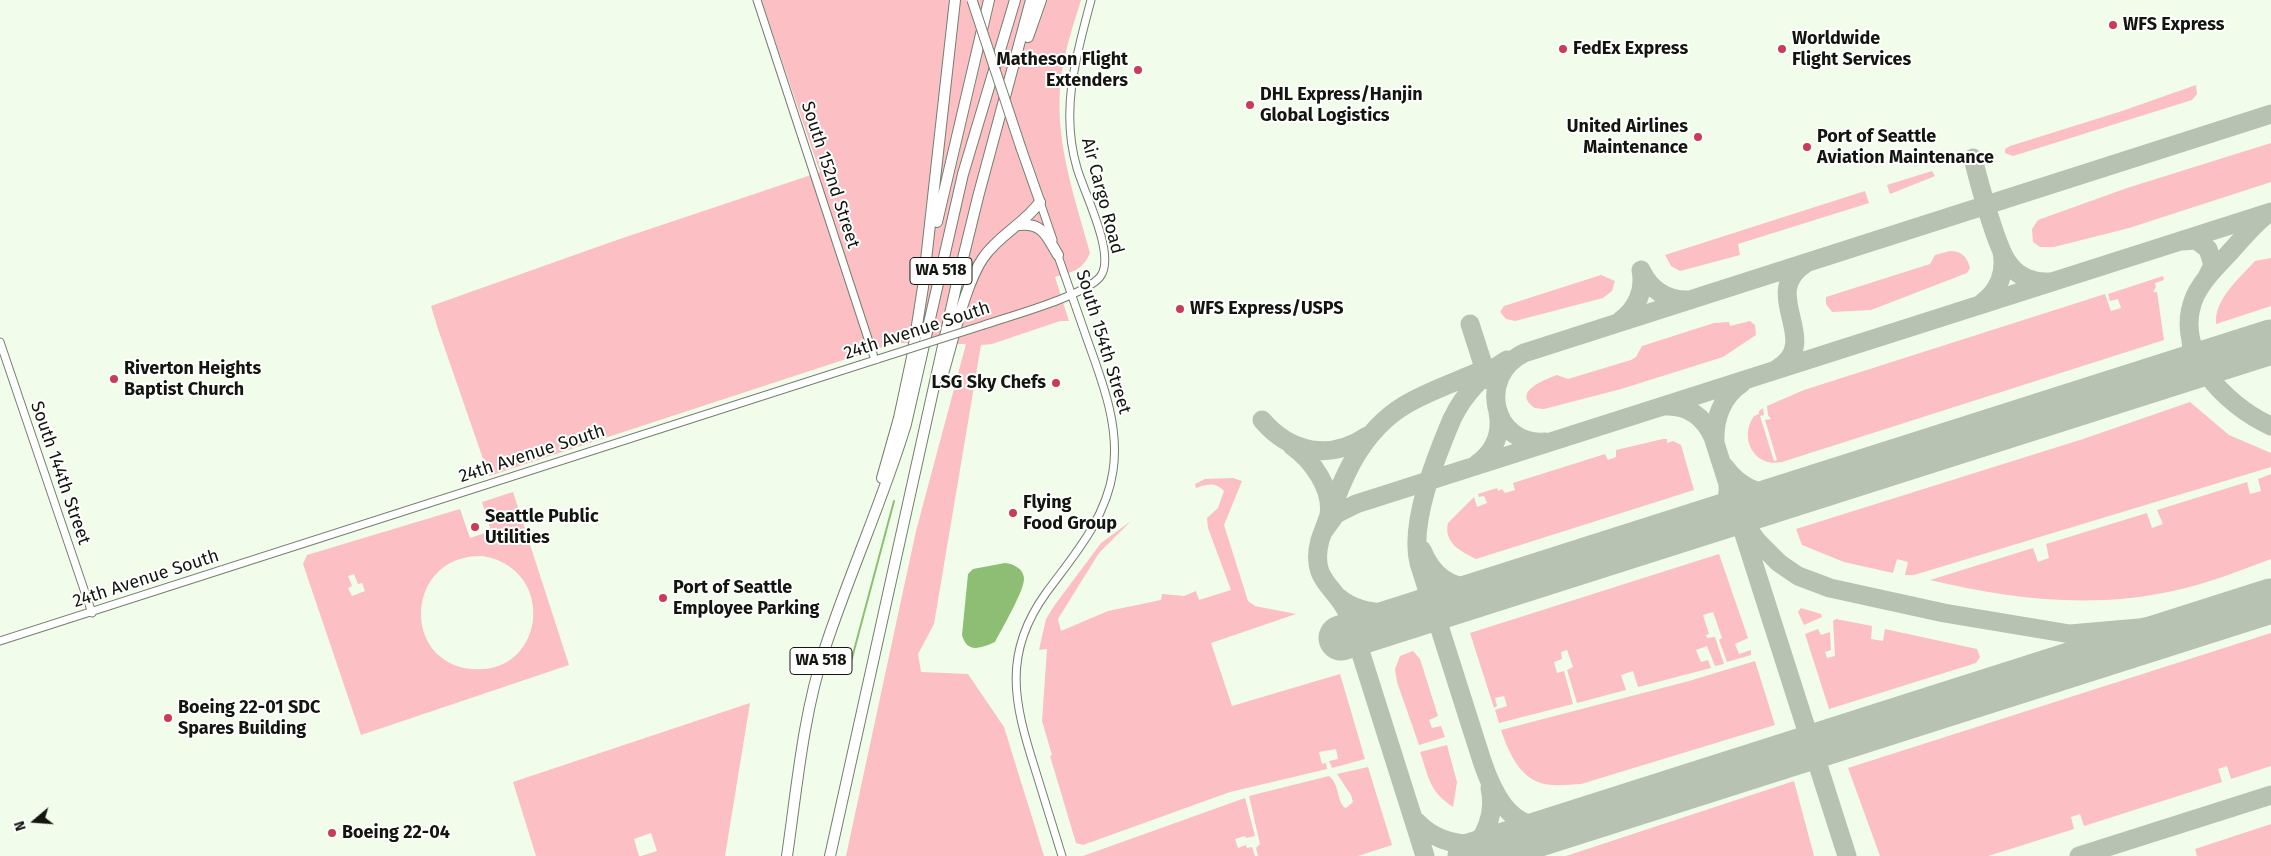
<!DOCTYPE html>
<html>
<head>
<meta charset="utf-8">
<style>
  body { margin:0 }
  #map { position:relative; width:2271px; height:856px; overflow:hidden; background:#f1fdea; font-family:"Fira Sans",sans-serif }
  canvas { display:block }
  .north { position:absolute; left:10px; top:796px; width:50px; height:50px; -webkit-text-stroke:4px #fff; paint-order:stroke; rotate:252deg; font-size:14px; font-weight:700; line-height:20px; text-align:center; color:#12160f }
  .north::after { content:''; display:block; margin:auto; width:18px; height:22px; background:#12160f; clip-path:polygon(50% 0,100% 100%,50% 72%,0 100%) }
</style>
</head>
<body>
<div id="map">
<canvas width="2271" height="856"></canvas>
<div class="north">N</div>
</div>
<script>
const ctx = document.querySelector('canvas').getContext('2d');
ctx.lineJoin = 'round';
function fillPath(path, color) { ctx.fillStyle = color; ctx.fill(path, 'evenodd'); }
function strokePath(path, color, width, dash) { ctx.strokeStyle = color; ctx.lineWidth = width; ctx.lineCap = dash ? 'butt' : 'round'; ctx.setLineDash(dash || []); ctx.stroke(path); }
function write(font, color, halo, rows, align = 'center') {
  ctx.font = font + ' "Fira Sans",sans-serif'; ctx.lineWidth = 4; ctx.setLineDash([]); ctx.textBaseline = 'middle'; ctx.strokeStyle = halo; ctx.fillStyle = color; for (const [text, x, y, turn = 0] of rows) {
    ctx.save(); ctx.translate(x, y); ctx.rotate((+turn || 0) * Math.PI / 180); ctx.textAlign = isNaN(turn) ? turn : align; if (halo) ctx.strokeText(text, 0, 0); ctx.fillText(text, 0, 0); ctx.restore();
  }
}
fillPath(new Path2D(`
  M 761,0 L 1081,0 C 1072,29 1062,58 1060,89 C 1056,146 1075,198 1090,253 C 1082,271 1072,272 1055,277 L 1069,321 L 1060,321 L 992,344 L 981,345 L 934,624 L 918,654 L 921,672 L 968,674 L 1004,727 L 1044,856 L 846,856 L 916,531 L 966,344 L 895,343 L 489,476 L 438,329 L 431,306 L 614,241 L 820,172 Z
  M 2196,85 L 2197,94 L 2192,100 L 2013,156 L 2005,153 L 2005,149 L 2010,146 L 2122,111 Z
  M 2271,143 L 2271,182 L 2129,228 L 2054,247 L 2040,247 L 2033,242 L 2032,229 L 2038,220 L 2127,188 Z
  M 1932,171 L 1935,176 L 1890,194 L 1887,185 Z
  M 1865,191 L 1869,203 L 1738,244 L 1740,255 L 1680,271 L 1671,266 L 1665,255 Z
  M 1950,251 C 1962,251 1967,257 1970,268 L 1967,273 L 1871,310 L 1832,312 L 1826,304 L 1826,297 L 1930,264 L 1935,255 Z
  M 2271,258 L 2271,306 L 2216,324 C 2214,299 2240,278 2255,261 Z
  M 1601,275 L 1615,281 L 1612,291 L 1603,298 L 1515,321 L 1506,319 L 1500,312 L 1504,306 Z
  M 2163,276 L 2164,280 L 2155,283 L 2156,287 L 2153,292 L 2157,292 L 2164,340 L 1782,462 C 1755,468 1738,439 1754,416 L 1759,414 L 1759,411 L 1763,408 L 1764,415 L 1760,416 L 1774,461 L 1777,460 L 1765,420 L 1771,419 L 1768,415 L 1767,406 L 1804,390 L 2105,294 L 2111,311 L 2121,308 L 2118,299 L 2110,301 L 2108,294 Z
  M 1750,321 L 1755,325 L 1756,335 L 1723,357 L 1621,389 L 1544,409 L 1535,408 C 1511,392 1544,380 1557,375 L 1568,379 L 1631,360 L 1636,357 L 1642,346 L 1714,323 L 1729,322 L 1730,326 Z
  M 2190,402 L 2229,435 L 2271,453 L 2271,467 L 1914,575 L 1905,575 L 1908,562 L 1897,559 L 1893,573 L 1844,562 L 1802,545 L 1796,529 L 2083,439 Z
  M 1663,439 L 1667,439 L 1667,443 L 1673,441 L 1681,445 L 1694,490 L 1476,559 C 1462,552 1443,543 1448,523 L 1474,497 L 1477,507 L 1487,503 L 1484,496 L 1479,497 L 1478,494 L 1497,488 L 1498,491 L 1502,489 L 1505,493 L 1515,490 L 1513,483 L 1605,454 L 1608,460 L 1616,457 L 1616,450 Z
  M 2271,474 L 2271,559 C 2239,571 2206,584 2173,591 C 2091,609 2010,599 1930,580 L 2033,548 L 2038,562 L 2049,558 L 2046,544 L 2147,513 L 2152,528 L 2163,524 L 2157,510 L 2247,482 L 2250,494 L 2261,491 L 2258,479 Z
  M 1233,478 L 1242,481 L 1224,525 L 1248,601 L 1255,606 L 1296,614 L 1211,643 L 1232,706 L 1340,674 L 1365,759 L 1332,768 L 1329,761 L 1338,759 L 1336,749 L 1319,752 L 1322,764 L 1326,763 L 1327,769 L 1230,792 L 1083,845 L 1076,843 L 1050,756 L 1052,755 L 1042,721 L 1047,649 L 1039,650 L 1046,619 L 1054,606 L 1101,543 L 1131,521 L 1099,553 L 1058,619 L 1061,631 L 1108,611 L 1161,600 L 1162,594 L 1184,596 L 1196,591 L 1199,600 L 1231,590 L 1208,528 L 1207,518 L 1218,508 L 1224,491 C 1215,482 1208,484 1196,488 L 1195,484 L 1205,479 Z
  M 513,492 L 569,665 L 361,735 L 303,564 L 307,555 L 460,509 L 470,538 L 491,531 L 482,502 ZM 483,556 C 558,569 545,676 472,669 C 399,662 406,553 483,556 ZM 354,574 L 358,584 L 362,583 L 365,591 L 352,596 L 348,588 L 352,586 L 348,576 Z
  M 1719,554 L 1748,638 L 1735,644 L 1739,654 L 1751,650 L 1751,655 L 1727,662 L 1719,640 L 1722,638 L 1713,612 L 1703,615 L 1709,634 L 1706,635 L 1707,638 L 1715,637 L 1724,664 L 1715,666 L 1707,646 L 1696,650 L 1701,662 L 1708,660 L 1711,668 L 1638,687 L 1633,671 L 1621,675 L 1626,690 L 1577,703 L 1567,670 L 1573,667 L 1567,650 L 1561,652 L 1562,659 L 1554,662 L 1557,673 L 1564,671 L 1573,704 L 1499,723 L 1495,710 L 1507,706 L 1504,696 L 1495,698 L 1497,706 L 1494,708 L 1470,633 Z
  M 1801,608 L 1821,614 L 1822,617 L 1804,625 L 1798,612 Z
  M 1836,619 L 1872,626 L 1871,639 L 1883,641 L 1885,629 L 1977,649 L 1980,657 L 1976,663 L 1829,709 L 1805,634 L 1818,629 L 1821,635 L 1830,632 L 1831,650 L 1825,652 L 1827,658 L 1835,656 L 1833,621 Z
  M 2271,633 L 2271,766 L 2231,779 L 2227,766 L 2218,769 L 2222,782 L 2084,826 L 2080,814 L 2071,817 L 2074,829 L 1988,856 L 1880,856 L 1848,768 Z
  M 1413,651 L 1420,659 L 1438,716 L 1429,720 L 1432,728 L 1441,726 L 1445,737 L 1419,745 L 1397,682 L 1395,669 L 1400,656 Z
  M 1755,661 L 1775,725 L 1581,784 C 1572,784 1562,786 1553,785 C 1522,784 1510,756 1501,730 L 1689,681 Z
  M 750,703 L 725,856 L 641,856 L 657,851 L 651,833 L 634,839 L 639,856 L 536,856 L 513,782 Z
  M 1447,745 L 1457,782 L 1453,807 C 1429,791 1429,778 1420,752 Z
  M 1368,767 L 1392,845 L 1358,856 L 1258,856 L 1256,848 L 1260,844 L 1249,796 L 1329,776 C 1340,784 1337,805 1346,808 L 1353,802 L 1351,795 L 1337,774 Z
  M 1794,781 L 1814,856 L 1566,856 Z
  M 1245,798 L 1255,836 L 1246,838 L 1245,836 L 1235,839 L 1238,848 L 1246,845 L 1247,848 L 1252,847 L 1255,856 L 1083,856 Z
  M 2271,824 L 2271,856 L 2197,856 L 2195,849 Z`), '#fbbfc4');
fillPath(new Path2D(`
  M 1005,563 C 1013,564 1023,568 1024,578 C 1025,590 1001,630 995,642 C 981,648 967,654 962,635 L 968,574 L 973,569 Z`), '#8ebe73');
strokePath(new Path2D(`
  M 848,673 L 894,501`), '#8ebe73', 2);
strokePath(new Path2D(`
  M 1973,158 C 1978,179 1997,250 2009,264 C 2018,277 2034,283 2049,282
  M 2266,215 C 2253,225 2242,239 2231,251 C 2218,265 2203,279 2195,296 C 2171,351 2225,405 2271,426
  M 2182,241 L 2196,240 L 2208,249 L 2213,265 L 2207,277
  M 1982,303 C 1999,291 2006,272 2002,252
  M 1620,321 C 1637,309 1645,290 1641,270 C 1650,289 1665,300 1687,300
  M 1470,324 L 1488,380
  M 2192,344 C 2205,369 2240,351 2261,345
  M 1507,360 C 1483,374 1464,394 1452,419 C 1436,457 1409,523 1419,563 L 1482,761 C 1512,850 1549,829 1622,808
  M 1777,369 C 1824,341 1758,294 1805,264
  M 2147,381 C 2168,374 2196,369 2191,341
  M 1665,406 C 1688,405 1704,417 1713,437 L 1847,856
  M 1262,420 C 1290,453 1330,461 1367,436
  M 1545,442 C 1492,446 1477,376 1524,353 L 2271,114
  M 1715,442 C 1714,419 1722,396 1742,383
  M 1292,446 C 1312,460 1333,489 1329,515
  M 1477,464 C 1495,451 1502,433 1498,412
  M 1725,467 C 1759,514 1809,488 1854,475
  M 1733,500 L 1742,520 L 1757,541 L 1779,563 L 1798,576 L 1830,588 L 1944,613 L 2070,634 L 2139,628 L 2250,608
  M 1323,532 L 1336,514 L 1356,504 L 2271,212
  M 1649,540 C 1676,531 1731,523 1728,487
  M 1422,550 C 1447,612 1509,583 1555,570
  M 1338,597 C 1376,629 1440,605 1481,592
  M 1417,822 C 1448,856 1501,845 1545,832
  M 1425,856 L 1349,616 C 1337,586 1309,582 1320,540 C 1339,489 1355,435 1405,405 C 1430,390 1459,381 1485,369
  M 1470,856 C 1485,834 1496,816 1490,788
  M 2079,856 L 2271,795`), '#b8c2b2', 19);
strokePath(new Path2D(`
  M 1341,638 L 2271,342
  M 1470,856 L 2271,601`), '#b8c2b2', 45);
const minor = new Path2D(`
  M 757,0 L 875,360
  M 1040,202 L 1053,240
  M 1057,253 C 1067,281 1077,310 1087,339 C 1102,381 1120,426 1113,471 C 1106,519 1074,555 1046,593 C 1002,654 1014,703 1035,769 C 1044,798 1053,827 1062,856
  M 984,325 C 1010,316 1084,296 1100,277 C 1117,256 1084,193 1077,168 C 1060,111 1076,56 1091,0
  M 0,342 L 92,613
  M 0,641 L 878,359`);
const major = new Path2D(`
  M 1021,148 L 1040,202`);
const highway = new Path2D(`
  M 1028,37 L 1041,0
  M 937,222 L 989,0
  M 1019,225 C 1043,222 1047,237 1058,255
  M 942,377 C 952,345 965,284 983,258 C 999,235 1024,224 1040,202
  M 882,478 L 899,418 L 912,357 L 923,287 L 955,0
  M 787,856 C 797,787 803,715 825,648 C 850,572 883,500 906,424 L 963,174 L 1015,0
  M 830,856 L 956,287 L 978,197 L 1031,0`);
strokePath(minor, '#747f6e', 9);
strokePath(major, '#747f6e', 11);
strokePath(highway, '#747f6e', 12);
strokePath(minor, '#fff', 7);
strokePath(major, '#fff', 9);
strokePath(highway, '#fff', 10);
const minorBridge = new Path2D(`
  M 878,359 L 984,325`);
const majorBridge = new Path2D(`
  M 972,0 L 1021,148`);
strokePath(minorBridge, '#747f6e', 9, []);
strokePath(majorBridge, '#747f6e', 11, []);
strokePath(minorBridge, '#fff', 7);
strokePath(majorBridge, '#fff', 9);
for (const [x, y, r, color] of [
  [2113,25,5,"#cb3b59"],
  [1563,49,5,"#cb3b59"],
  [1782,49,5,"#cb3b59"],
  [1138,70,5,"#cb3b59"],
  [1250,105,5,"#cb3b59"],
  [1698,137,5,"#cb3b59"],
  [1807,147,5,"#cb3b59"],
  [1180,309,5,"#cb3b59"],
  [114,379,5,"#cb3b59"],
  [1056,383,5,"#cb3b59"],
  [1013,513,5,"#cb3b59"],
  [475,527,5,"#cb3b59"],
  [663,598,5,"#cb3b59"],
  [168,718,5,"#cb3b59"],
  [332,833,5,"#cb3b59"]
]) { const dot = new Path2D(); dot.arc(x, y, r, 0, 2 * Math.PI); ctx.fillStyle = color; ctx.fill(dot); strokePath(dot, '#fff', 2); }
for (const [x, y, w] of [
  [941,271,62],
  [821,661,62]
]) { const box = new Path2D(); box.roundRect(x - w / 2, y - 13.5, w, 27, 4); ctx.fillStyle = '#fff'; ctx.fill(box); strokePath(box, '#12160f', 1); }
write('bold 16px', '#12160f', null, [
  ["WA 518",941,271],
  ["WA 518",821,661]
]);
write('bold 18px', '#12160f', '#fff', [
  ["WFS Express",2123,25],
  ["Worldwide",1792,39],
  ["Flight Services",1792,60],
  ["FedEx Express",1573,49],
  ["Matheson Flight",1128,60,"right"],
  ["Extenders",1128,81,"right"],
  ["DHL Express/Hanjin",1260,95],
  ["Global Logistics",1260,116],
  ["United Airlines",1688,127,"right"],
  ["Maintenance",1688,148,"right"],
  ["Port of Seattle",1817,137],
  ["Aviation Maintenance",1817,158],
  ["WFS Express/USPS",1190,309],
  ["Riverton Heights",124,369],
  ["Baptist Church",124,390],
  ["LSG Sky Chefs",1046,383,"right"],
  ["Flying",1023,503],
  ["Food Group",1023,524],
  ["Seattle Public",485,517],
  ["Utilities",485,538],
  ["Port of Seattle",673,588],
  ["Employee Parking",673,609],
  ["Boeing 22-01 SDC",178,708],
  ["Spares Building",178,729],
  ["Boeing 22-04",342,833]
], 'left');
write('18px', '#12160f', '#fff', [
  ["South 152nd Street",830,175,72],
  ["Air Cargo Road",1102,196,75],
  ["24th Avenue South",917,331,-18],
  ["South 154th Street",1103,342,73],
  ["24th Avenue South",532,454,-18],
  ["South 144th Street",60,473,71],
  ["24th Avenue South",146,579,-18]
]);
</script>
</body>
</html>
